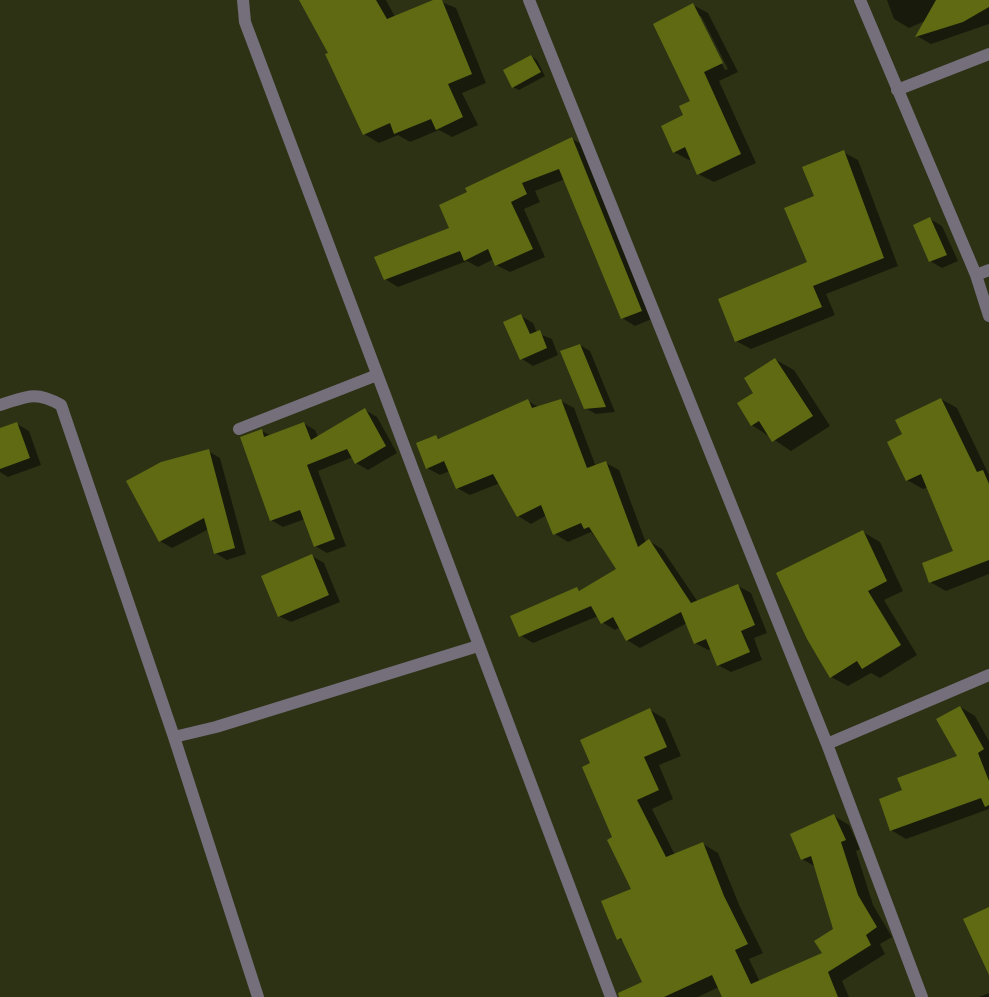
<!DOCTYPE html>
<html>
<head>
<meta charset="utf-8">
<style>
  body { margin:0 }
  canvas { display:block; background:#2d3214 }
</style>
</head>
<body>
<canvas width="989" height="997"></canvas>
<script>
const ctx = document.querySelector('canvas').getContext('2d');
ctx.lineJoin = 'round';
function fillPath(path, color) { ctx.fillStyle = color; ctx.fill(path, 'evenodd'); }
function strokePath(path, color, width, dash) { ctx.strokeStyle = color; ctx.lineWidth = width; ctx.lineCap = dash ? 'butt' : 'round'; ctx.setLineDash(dash || []); ctx.stroke(path); }
fillPath(new Path2D(`
  M 301,0 L 386,0 L 395,17 L 437,0 L 456,8 L 486,83 L 462,93 L 478,125 L 452,137 L 439,130 L 410,142 L 398,135 L 379,143 L 364,134 L 330,53 Z
  M 887,0 L 989,0 L 989,24 L 931,44 L 917,36 L 925,21 L 909,28 L 894,19 Z
  M 693,5 L 708,13 L 738,72 L 719,81 L 756,163 L 714,182 L 698,174 L 692,159 L 689,160 L 674,152 L 692,101 ZM 698,16 L 701,16 L 728,69 L 725,70 Z
  M 531,56 L 537,60 L 545,76 L 519,90 L 513,87 Z
  M 572,139 L 585,146 L 654,318 L 635,326 L 622,318 L 565,179 L 535,191 L 540,202 L 524,209 L 545,257 L 510,272 L 496,265 L 494,259 L 478,267 L 467,261 L 398,287 L 385,279 Z
  M 843,152 L 858,160 L 898,266 L 826,294 L 835,315 L 751,349 L 736,341 L 809,263 L 816,196 Z
  M 930,219 L 942,226 L 958,261 L 942,268 L 930,261 Z
  M 521,316 L 533,323 L 537,333 L 552,339 L 558,355 L 533,366 L 522,359 Z
  M 580,345 L 590,351 L 615,412 L 596,414 L 585,408 Z
  M 776,360 L 794,370 L 830,426 L 791,451 L 752,425 L 755,394 Z
  M 941,399 L 957,408 L 989,475 L 989,574 L 946,591 L 930,582 L 955,552 L 928,487 L 923,489 L 907,480 L 904,435 Z
  M 528,401 L 540,408 L 561,401 L 574,408 L 596,467 L 606,463 L 619,470 L 646,543 L 649,541 L 662,549 L 698,602 L 738,586 L 751,593 L 767,633 L 754,638 L 762,660 L 731,672 L 718,665 L 711,649 L 708,650 L 695,643 L 687,623 L 640,648 L 627,640 L 620,627 L 615,630 L 602,622 L 598,616 L 533,643 L 520,635 L 577,589 L 581,591 L 619,569 L 591,532 L 568,542 L 555,534 L 547,515 L 531,524 L 518,516 L 500,483 L 470,495 L 457,488 L 450,471 L 440,475 L 427,468 L 436,437 L 441,439 Z
  M 365,410 L 377,417 L 397,453 L 368,470 L 356,463 L 353,457 L 318,471 L 346,546 L 327,553 L 315,546 L 305,519 L 283,527 L 271,520 L 262,431 L 271,436 L 303,423 L 315,430 L 318,437 Z
  M 17,424 L 29,431 L 41,465 L 8,477 L 0,472 L 0,430 Z
  M 208,451 L 220,458 L 246,554 L 227,560 L 215,553 L 209,529 L 172,548 L 160,541 Z
  M 863,532 L 880,542 L 903,591 L 884,600 L 917,655 L 880,678 L 871,673 L 848,686 L 831,677 Z
  M 312,556 L 324,563 L 340,602 L 291,622 L 279,616 Z
  M 960,707 L 975,716 L 989,741 L 989,809 L 906,839 L 891,830 L 959,757 Z
  M 650,710 L 665,719 L 681,756 L 659,765 L 673,799 L 652,809 L 675,855 L 703,844 L 718,853 L 740,907 L 763,953 L 749,959 L 760,982 L 824,954 L 835,929 L 816,867 L 802,859 L 834,816 L 849,825 L 860,849 L 856,851 L 873,905 L 892,937 L 880,944 L 885,954 L 842,981 L 849,997 L 723,997 L 719,987 L 698,997 L 641,997 L 645,982 L 624,942 L 618,938 L 633,890 L 592,764 Z
  M 989,993 L 989,997 L 979,997 Z`), '#0007');
fillPath(new Path2D(`
  M 299,0 L 376,0 L 387,19 L 433,0 L 442,0 L 472,74 L 448,84 L 463,117 L 436,130 L 431,119 L 394,134 L 390,123 L 363,135 L 325,54 L 328,53 Z
  M 936,0 L 989,0 L 989,7 L 963,22 L 915,37 Z
  M 693,3 L 723,63 L 704,72 L 741,154 L 697,175 L 685,147 L 673,153 L 661,126 L 683,115 L 679,106 L 690,101 L 653,24 Z
  M 531,55 L 541,72 L 512,88 L 503,70 Z
  M 572,137 L 642,311 L 621,319 L 559,169 L 522,183 L 527,194 L 511,202 L 533,249 L 495,266 L 488,249 L 464,261 L 460,251 L 384,280 L 374,257 L 449,228 L 439,205 L 467,192 L 465,188 Z
  M 844,150 L 884,258 L 813,286 L 822,307 L 735,342 L 718,299 L 807,262 L 784,208 L 814,196 L 802,167 Z
  M 930,217 L 947,255 L 929,262 L 913,225 Z
  M 521,314 L 530,334 L 540,330 L 547,348 L 520,360 L 503,322 Z
  M 580,344 L 606,407 L 584,409 L 560,351 Z
  M 775,358 L 813,416 L 772,442 L 759,421 L 751,426 L 737,403 L 753,393 L 744,378 Z
  M 941,398 L 977,472 L 983,470 L 989,484 L 989,560 L 929,583 L 922,563 L 953,551 L 921,474 L 906,481 L 887,442 L 902,434 L 895,420 Z
  M 528,399 L 532,408 L 561,399 L 587,468 L 606,461 L 638,547 L 649,539 L 691,603 L 738,584 L 755,625 L 741,631 L 750,652 L 717,666 L 706,639 L 694,644 L 681,612 L 626,641 L 613,617 L 601,624 L 591,606 L 519,637 L 510,616 L 577,587 L 579,591 L 616,569 L 589,527 L 584,529 L 581,523 L 553,535 L 541,505 L 517,517 L 493,474 L 456,489 L 444,461 L 426,469 L 416,443 L 436,435 L 438,439 Z
  M 365,408 L 386,446 L 355,464 L 347,449 L 307,465 L 335,539 L 314,547 L 300,510 L 270,521 L 240,437 L 262,429 L 264,437 L 304,422 L 311,440 Z
  M 17,422 L 30,458 L 0,469 L 0,428 Z
  M 209,449 L 235,548 L 214,554 L 204,518 L 159,542 L 126,481 L 161,462 Z
  M 863,530 L 887,581 L 868,591 L 901,645 L 862,669 L 857,661 L 830,678 L 807,639 L 776,573 Z
  M 312,554 L 329,595 L 278,617 L 261,576 Z
  M 960,706 L 984,749 L 978,753 L 989,781 L 989,805 L 985,807 L 981,798 L 890,831 L 879,799 L 902,790 L 897,778 L 957,756 L 936,719 Z
  M 650,708 L 667,747 L 644,757 L 659,790 L 637,800 L 666,857 L 703,842 L 724,896 L 748,944 L 735,950 L 751,984 L 822,953 L 814,941 L 833,929 L 811,856 L 801,860 L 790,834 L 834,814 L 846,840 L 841,842 L 858,895 L 877,927 L 866,935 L 871,945 L 828,972 L 838,997 L 722,997 L 712,975 L 664,997 L 619,997 L 618,993 L 642,982 L 621,938 L 617,940 L 601,901 L 631,889 L 607,840 L 612,837 L 582,767 L 590,763 L 580,740 Z
  M 989,907 L 989,975 L 963,919 Z`), '#5f6a12');
strokePath(new Path2D(`
  M 243,0 L 245,22 L 611,997
  M 529,0 L 827,744
  M 860,0 L 976,275 L 989,316
  M 897,90 L 989,54
  M 976,275 L 989,270
  M 0,405 C 26,397 35,390 61,405 L 174,737 L 258,997
  M 239,429 L 377,375
  M 174,737 L 216,727 L 478,646
  M 922,997 L 827,744 L 989,675`), '#756e7b', 12);
</script>
</body>
</html>
